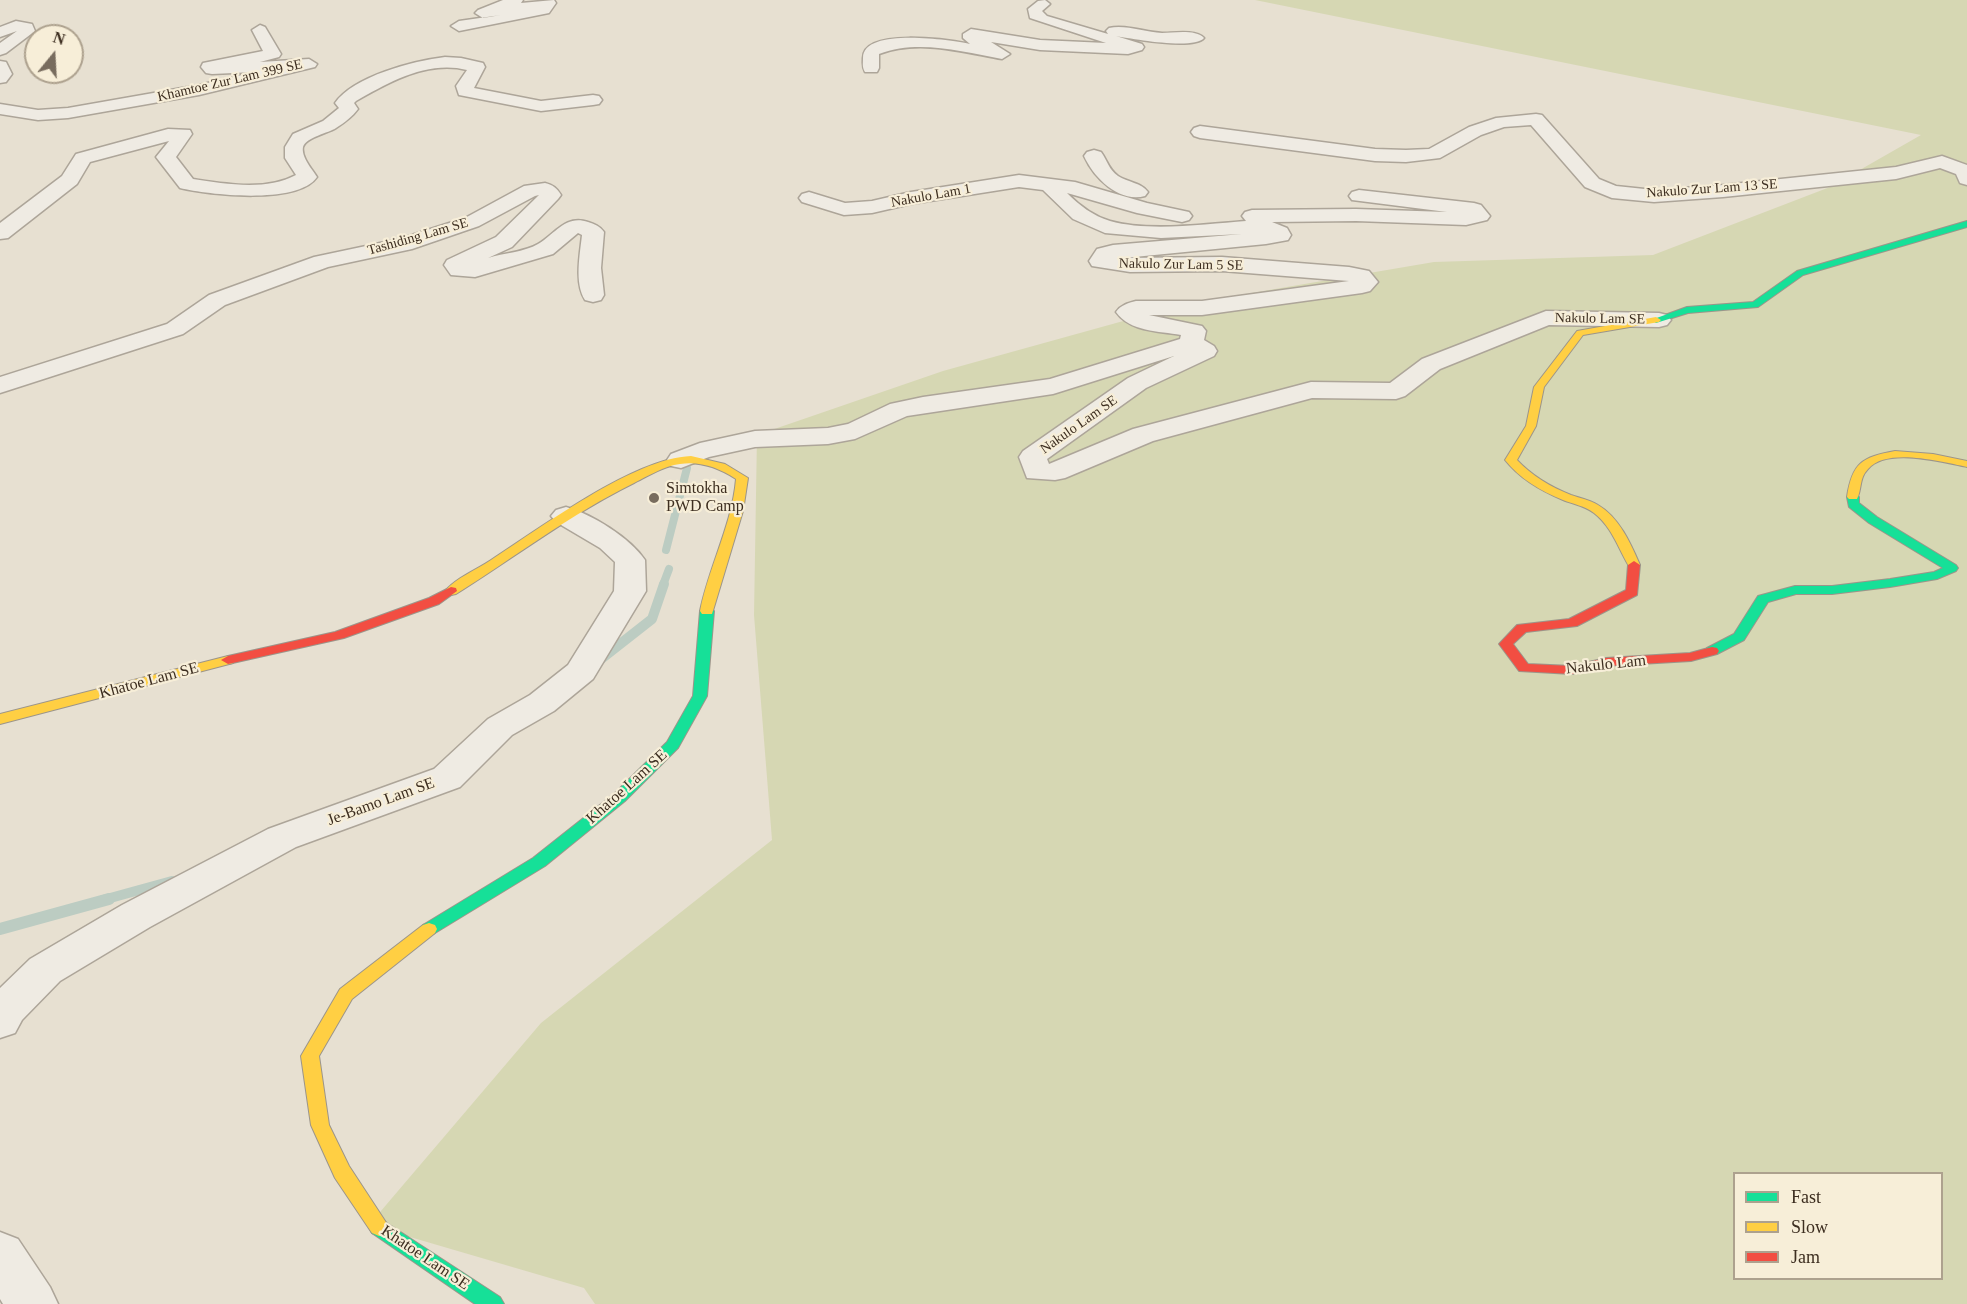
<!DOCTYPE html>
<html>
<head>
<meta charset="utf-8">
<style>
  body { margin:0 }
  #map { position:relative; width:1967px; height:1304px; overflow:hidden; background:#e7e0d1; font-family:"Times New Roman",serif }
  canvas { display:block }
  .legend { position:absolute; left:1733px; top:1172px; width:210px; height:108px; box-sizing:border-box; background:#f7eed8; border:2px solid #ada18e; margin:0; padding:8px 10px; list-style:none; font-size:18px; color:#3d2e20 }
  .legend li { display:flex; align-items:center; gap:12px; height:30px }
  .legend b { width:30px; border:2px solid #ada18e }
  .north { position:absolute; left:24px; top:24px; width:60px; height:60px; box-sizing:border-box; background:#f7eed8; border:2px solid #ada18e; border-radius:50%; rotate:18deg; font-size:16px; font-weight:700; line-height:24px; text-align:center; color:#3d2e20 }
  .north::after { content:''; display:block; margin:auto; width:21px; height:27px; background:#786c5e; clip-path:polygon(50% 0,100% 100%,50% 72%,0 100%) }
</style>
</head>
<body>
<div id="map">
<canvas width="1967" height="1304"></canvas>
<ul class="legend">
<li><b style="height:8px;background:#16e098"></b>Fast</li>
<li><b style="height:8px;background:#ffcf43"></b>Slow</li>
<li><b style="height:8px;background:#f24e42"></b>Jam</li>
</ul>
<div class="north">N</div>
</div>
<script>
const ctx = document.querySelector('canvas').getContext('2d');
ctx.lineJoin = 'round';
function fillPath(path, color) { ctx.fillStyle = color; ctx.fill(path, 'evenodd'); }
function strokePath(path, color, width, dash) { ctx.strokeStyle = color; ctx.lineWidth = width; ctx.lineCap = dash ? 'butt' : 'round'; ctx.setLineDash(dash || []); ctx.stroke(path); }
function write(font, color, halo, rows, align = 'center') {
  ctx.font = font + ' "Times New Roman",serif'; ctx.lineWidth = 4.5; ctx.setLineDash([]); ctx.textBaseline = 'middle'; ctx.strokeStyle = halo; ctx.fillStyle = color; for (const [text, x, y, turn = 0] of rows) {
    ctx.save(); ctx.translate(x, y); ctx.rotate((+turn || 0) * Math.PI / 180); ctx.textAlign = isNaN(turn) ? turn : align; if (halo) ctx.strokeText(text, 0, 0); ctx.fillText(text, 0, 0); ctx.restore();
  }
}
fillPath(new Path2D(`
  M 1255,0 L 1967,0 L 1967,1304 L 595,1304 L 584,1288 L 369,1225 L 541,1023 L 772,840 L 754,615 L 757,435 L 943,371 L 1181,305 L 1434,262 L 1653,255 L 1830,187 L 1921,135 ZM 1734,1174 L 1942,1174 L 1942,1278 L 1734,1278 Z`), '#d6d7b3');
strokePath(new Path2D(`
  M 666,550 L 687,468
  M 663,585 L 669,569`), '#bcccc2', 8);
strokePath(new Path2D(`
  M 601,659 L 652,619 L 664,584
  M 103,900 L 172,881`), '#bcccc2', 10);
strokePath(new Path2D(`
  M 0,929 L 109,899`), '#bcccc2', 12);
const street = new Path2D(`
  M 503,0 L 523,0 L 521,3 L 554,0 L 556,3 L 549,13 L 459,31 L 451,26 L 459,21 L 501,15 L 483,18 L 475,13 L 478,10 Z
  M 1038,1 L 1045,0 L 1050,4 L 1042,11 L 1047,16 L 1108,34 L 1106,31 L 1109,28 C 1124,24 1145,32 1162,33 C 1173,33 1196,29 1204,38 C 1194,50 1132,39 1116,36 L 1142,44 L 1144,47 L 1142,50 L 1128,54 L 1040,50 L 991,42 L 1010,54 L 1002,59 C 962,52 919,39 879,54 L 879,68 L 877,72 L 865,72 C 862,67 863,64 863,58 C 863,27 950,40 970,44 L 963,38 L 963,34 L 971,29 L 1040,40 L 1106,43 L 1030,18 L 1028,9 Z
  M 16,21 L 32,24 L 35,31 L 6,53 L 0,55 L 0,43 L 17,31 L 0,37 L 0,27 Z
  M 260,25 L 265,27 L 281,54 L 279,57 L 260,62 L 309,59 L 317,64 L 315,67 L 199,95 L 68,118 L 38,120 L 0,114 L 0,104 L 38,110 L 68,108 L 199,85 L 255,72 L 212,74 L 206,73 L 201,67 L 203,63 L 263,51 L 252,30 Z
  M 445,57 L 461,58 L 483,63 L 485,67 L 474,88 L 541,101 L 593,95 L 599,96 L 602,100 L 599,104 L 593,105 L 541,111 L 459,95 L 456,86 L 467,70 C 428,60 389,82 356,101 L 354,103 L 358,109 C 353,116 344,123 336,128 C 329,133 306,137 303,147 C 301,157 312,169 317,177 C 298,205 209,195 180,188 L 156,157 L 169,141 L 90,162 L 77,184 L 8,238 L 0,239 L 0,223 L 62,176 L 76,154 L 168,129 L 190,130 L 192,134 L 176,157 L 193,179 C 226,184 266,191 296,175 L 285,158 L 285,147 L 293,134 L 323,121 L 339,108 L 335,103 C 354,76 413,61 445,57 Z
  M 0,61 L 6,62 L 12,74 L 6,82 L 0,83 Z
  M 1536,114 L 1542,115 L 1599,179 L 1616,186 L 1654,190 L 1723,185 L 1896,167 L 1942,156 L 1967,165 L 1967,185 L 1960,183 L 1956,174 L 1940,168 L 1896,179 L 1723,197 L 1654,202 L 1612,198 L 1585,187 L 1531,125 L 1504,127 L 1481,135 L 1440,158 L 1406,162 L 1375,161 L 1200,138 L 1194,136 L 1191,132 L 1194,128 L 1200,126 L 1375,149 L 1406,150 L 1429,149 L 1469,127 L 1496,118 Z
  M 1094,150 L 1101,152 C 1107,160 1109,170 1118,176 C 1127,182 1142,183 1148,192 L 1145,196 C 1119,203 1094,178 1084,156 L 1087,152 Z
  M 1019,175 L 1075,182 L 1147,203 L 1189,212 L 1192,216 L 1189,220 L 1182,222 L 1137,213 L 1067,193 C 1079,205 1093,216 1110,221 C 1149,232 1206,224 1246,221 L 1242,216 L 1245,212 L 1252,210 L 1356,209 L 1447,212 L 1352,200 L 1349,196 L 1352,192 L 1359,190 L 1474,203 L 1481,205 L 1490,216 L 1487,220 L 1466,225 L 1356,221 L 1272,222 L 1287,228 L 1291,235 L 1288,240 L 1266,244 L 1124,258 L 1222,257 L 1349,267 L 1369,271 L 1378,282 L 1370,291 L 1362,293 L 1202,315 L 1149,315 L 1202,326 L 1206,331 L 1204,340 L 1214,346 L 1217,351 L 1214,356 L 1146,388 L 1047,459 L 1049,464 L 1133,429 L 1311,382 L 1390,383 L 1422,359 L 1546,311 L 1659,313 L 1667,315 L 1671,320 L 1667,325 L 1659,327 L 1549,325 L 1440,369 L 1405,396 L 1396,399 L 1312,398 L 1153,441 L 1065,478 L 1055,480 L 1027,478 L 1019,457 L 1023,451 L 1128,378 L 1174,356 L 1053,394 L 907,416 L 855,439 L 828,444 L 755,447 L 709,457 L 681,468 L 671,466 L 667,460 L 671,454 L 700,443 L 755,431 L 828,428 L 848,424 L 890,404 L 923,397 L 1050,379 L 1180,339 L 1181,335 C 1159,331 1130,332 1116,312 C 1121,305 1128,303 1136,301 L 1202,301 L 1349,281 L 1222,271 L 1130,272 L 1092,266 L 1089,261 L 1097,249 L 1113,245 L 1242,234 L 1161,238 L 1105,233 L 1073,219 L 1043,190 L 1019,187 L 911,204 L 872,213 L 844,215 L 802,202 L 799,198 L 802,194 L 809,192 L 845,203 L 872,201 L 911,192 Z
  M 545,183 C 553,185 557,188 561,195 L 558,199 L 512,247 L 488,258 C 503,253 525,252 538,244 C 555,234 566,214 588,222 C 594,224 600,226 604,232 L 601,268 L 604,295 L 601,300 L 593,302 L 585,300 C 574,283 580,254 582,235 L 578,233 L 553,254 L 475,277 L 451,275 L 444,265 L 447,260 L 496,237 L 539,195 L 535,196 L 479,226 L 412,249 L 328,267 L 225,305 L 183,334 L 0,393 L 0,377 L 167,324 L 209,295 L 314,257 L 399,239 L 465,218 L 524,186 Z
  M 566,507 C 592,514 630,538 645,560 L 646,591 L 593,679 L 554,711 L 512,735 L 460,787 L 296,847 L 150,927 L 60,981 L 22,1020 L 15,1033 L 0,1038 L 0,988 L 30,959 L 122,905 L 268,829 L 434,769 L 488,719 L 530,695 L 568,665 L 614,591 L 615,562 L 600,548 L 556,522 L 551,516 L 556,510 Z
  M 0,1232 L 18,1239 L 50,1287 L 58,1304 L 3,1304 L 0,1299 Z`);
const fast = new Path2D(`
  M 1967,221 L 1967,227 L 1803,275 L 1758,307 L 1688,313 L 1656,323 L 1651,320 L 1687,307 L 1753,302 L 1797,271 Z
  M 1853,493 L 1859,497 L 1859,503 L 1877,517 L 1956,565 L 1958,568 L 1956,571 L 1937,579 L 1890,587 L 1832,594 L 1796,594 L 1768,602 L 1744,640 L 1717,654 L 1707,654 L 1705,651 L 1707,648 L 1734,634 L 1758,596 L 1795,586 L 1832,586 L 1890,579 L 1934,572 L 1943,568 L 1869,523 L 1849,507 L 1847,497 Z
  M 707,607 L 714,611 L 707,696 L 678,748 L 625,801 L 545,866 L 435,933 L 429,935 L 423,933 L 421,929 L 423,925 L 533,858 L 615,793 L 667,742 L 693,696 L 700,611 Z
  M 379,1218 L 500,1297 L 504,1304 L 475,1304 L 372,1233 L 369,1227 L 372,1221 Z`);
const slow = new Path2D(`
  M 1656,317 L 1661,320 L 1659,322 L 1583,335 L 1544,387 L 1536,426 L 1517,460 C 1532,476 1551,487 1571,495 C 1580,498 1590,500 1598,505 C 1619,517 1631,544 1640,565 L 1634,569 L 1630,568 C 1618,548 1612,527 1594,513 C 1585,506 1573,504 1563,500 C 1541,491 1520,479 1505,460 L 1526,426 L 1534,387 L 1577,331 Z
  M 1895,451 L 1933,454 L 1967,461 L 1967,467 C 1942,462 1887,447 1868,469 C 1859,478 1862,489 1857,499 L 1849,499 L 1847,497 C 1852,463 1862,457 1895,451 Z
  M 691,456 L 725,464 L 748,478 L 743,511 L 712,614 L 702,614 L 700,611 C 709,566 732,525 736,479 C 719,468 701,461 680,464 C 664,466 648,476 634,483 C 571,514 515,557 456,594 L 451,595 L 445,591 C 456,578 476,570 491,560 C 539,529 634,458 691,456 Z
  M 228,656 L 233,657 L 235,660 L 233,663 L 0,724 L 0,714 Z
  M 429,923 L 435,925 L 437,929 L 435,933 L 352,999 L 319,1056 L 329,1125 L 349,1166 L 389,1227 L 386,1233 L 379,1236 L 372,1233 L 335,1178 L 311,1125 L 301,1056 L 340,989 L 423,925 Z`);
const jam = new Path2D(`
  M 1634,561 L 1640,565 L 1637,595 L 1577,626 L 1526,632 L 1513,644 L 1528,664 L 1572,666 L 1606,658 L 1690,653 L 1712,647 L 1717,648 L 1719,651 L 1717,654 L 1691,661 L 1606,666 L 1572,674 L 1519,671 L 1499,644 L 1517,625 L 1569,619 L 1626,590 L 1628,565 Z
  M 451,587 L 456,588 L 457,591 L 439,604 L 344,638 L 228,664 L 221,660 L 228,656 L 335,632 L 429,598 Z`);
strokePath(street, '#ada599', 3);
strokePath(fast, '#9c958a', 2);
strokePath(slow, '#9c958a', 2);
strokePath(jam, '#9c958a', 2);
fillPath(street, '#efebe3');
fillPath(fast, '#16e098');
fillPath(slow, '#ffcf43');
fillPath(jam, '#f24e42');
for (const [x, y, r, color] of [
  [654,498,6,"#786c5e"]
]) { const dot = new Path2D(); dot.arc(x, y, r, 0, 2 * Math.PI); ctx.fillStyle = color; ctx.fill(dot); strokePath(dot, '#f7eed8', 2); }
write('14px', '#3d2e20', '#f7eed8', [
  ["Khamtoe Zur Lam 399 SE",230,81,-13],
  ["Nakulo Zur Lam 13 SE",1712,189,-4],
  ["Nakulo Lam 1",931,196,-10],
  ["Tashiding Lam SE",418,237,-16],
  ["Nakulo Zur Lam 5 SE",1181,265,1],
  ["Nakulo Lam SE",1600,319,1],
  ["Nakulo Lam SE",1079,425,-35]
]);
write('16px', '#3d2e20', '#f7eed8', [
  ["Simtokha",666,489],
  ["PWD Camp",666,507]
], 'left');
write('16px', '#3d2e20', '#f7eed8', [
  ["Nakulo Lam",1606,665,-6],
  ["Khatoe Lam SE",149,681,-15],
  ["Khatoe Lam SE",627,787,-42],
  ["Je-Bamo Lam SE",381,802,-20],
  ["Khatoe Lam SE",425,1258,34]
]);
</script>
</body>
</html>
